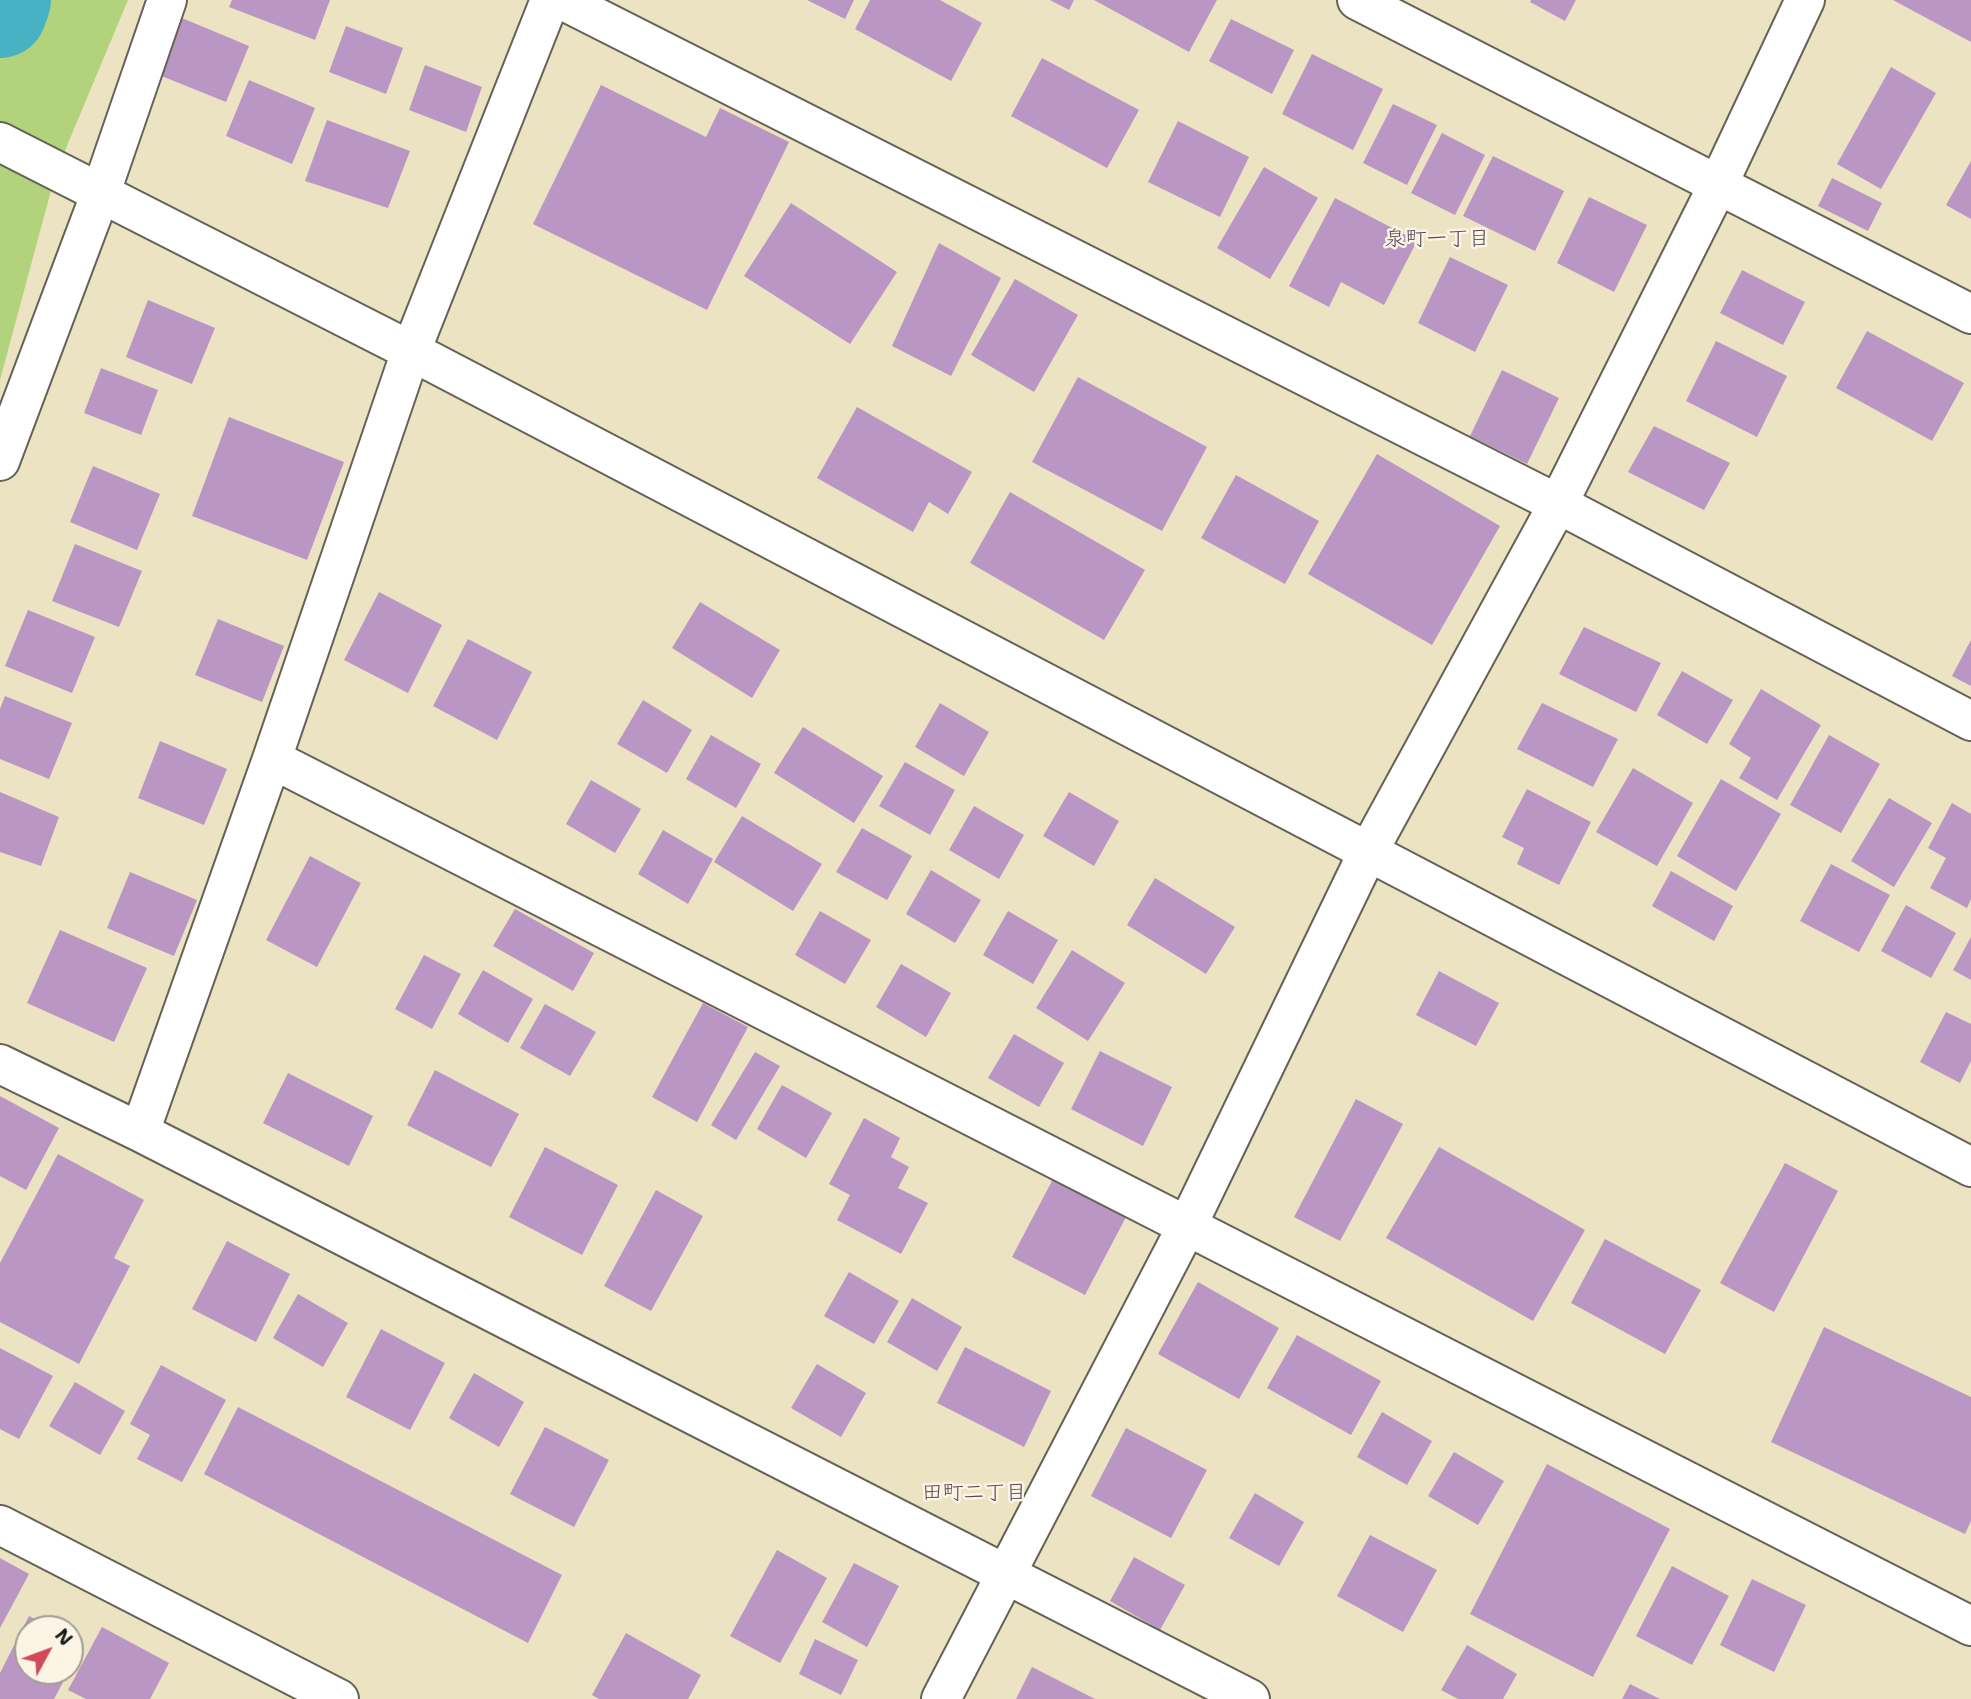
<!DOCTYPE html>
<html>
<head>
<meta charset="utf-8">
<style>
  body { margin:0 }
  #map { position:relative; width:1971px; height:1699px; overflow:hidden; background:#ece3c2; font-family:"Shantell Sans",sans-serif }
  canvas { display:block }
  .north { position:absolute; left:14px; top:1615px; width:70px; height:70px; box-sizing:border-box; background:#fcf5e5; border:2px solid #a29e95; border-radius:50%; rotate:49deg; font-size:19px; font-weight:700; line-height:28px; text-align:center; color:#1c1c1c }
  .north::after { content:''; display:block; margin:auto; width:24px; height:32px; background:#d1495b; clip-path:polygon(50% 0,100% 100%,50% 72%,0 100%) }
</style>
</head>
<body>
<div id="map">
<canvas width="1971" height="1699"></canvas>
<div class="north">N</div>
</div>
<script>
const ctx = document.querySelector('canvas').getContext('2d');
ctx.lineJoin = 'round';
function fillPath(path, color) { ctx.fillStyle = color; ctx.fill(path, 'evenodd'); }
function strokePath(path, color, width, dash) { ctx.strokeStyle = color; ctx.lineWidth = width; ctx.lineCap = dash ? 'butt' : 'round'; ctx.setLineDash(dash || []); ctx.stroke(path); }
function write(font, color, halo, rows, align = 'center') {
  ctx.font = font + ' "Shantell Sans","Klee One",sans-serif'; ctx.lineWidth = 5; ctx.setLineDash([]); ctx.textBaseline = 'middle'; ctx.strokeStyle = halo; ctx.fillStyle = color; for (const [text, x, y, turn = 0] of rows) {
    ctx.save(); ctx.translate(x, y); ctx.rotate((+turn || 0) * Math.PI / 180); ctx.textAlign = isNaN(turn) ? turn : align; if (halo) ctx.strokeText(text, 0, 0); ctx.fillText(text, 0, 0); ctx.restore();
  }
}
fillPath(new Path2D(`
  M 0,0 L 128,0 L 56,172 L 0,380 Z`), '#b2d37b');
strokePath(new Path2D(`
  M 0,11 L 4,0`), '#47b2c4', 94);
fillPath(new Path2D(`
  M 232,0 L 330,0 L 315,40 L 229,7 Z
  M 807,0 L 854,0 L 845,19 Z
  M 870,0 L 940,0 L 982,23 L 951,81 L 855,29 Z
  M 1050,0 L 1074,0 L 1069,10 Z
  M 1094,0 L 1217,0 L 1189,52 Z
  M 1531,0 L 1576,0 L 1565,21 L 1530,2 Z
  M 1893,0 L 1971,0 L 1971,42 Z
  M 182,18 L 249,46 L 226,102 L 159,75 Z
  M 1231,19 L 1294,50 L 1272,94 L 1209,61 Z
  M 346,26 L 403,48 L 386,94 L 329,72 Z
  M 1312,54 L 1383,89 L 1353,150 L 1282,114 Z
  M 1042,58 L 1139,110 L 1107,168 L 1011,116 Z
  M 425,65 L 482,87 L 466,132 L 409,110 Z
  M 1891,67 L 1936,93 L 1881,189 L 1837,164 Z
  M 249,80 L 315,108 L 292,164 L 226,136 Z
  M 601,85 L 706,137 L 720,108 L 789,142 L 707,310 L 533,224 Z
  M 1393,104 L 1437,125 L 1407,185 L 1363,163 Z
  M 327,120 L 410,151 L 388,208 L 305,181 Z
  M 1178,121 L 1249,157 L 1220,217 L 1148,182 Z
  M 1442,133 L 1485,155 L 1455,215 L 1411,193 Z
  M 1493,156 L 1564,191 L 1535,251 L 1463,216 Z
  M 1971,161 L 1971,219 L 1946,205 Z
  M 1264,167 L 1318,198 L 1270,279 L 1217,248 Z
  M 1832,178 L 1882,203 L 1868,231 L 1818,206 Z
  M 1589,197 L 1647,225 L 1614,292 L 1557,263 Z
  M 1335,198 L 1417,241 L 1384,305 L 1341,282 L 1329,307 L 1289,286 Z
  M 791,203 L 897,272 L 850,344 L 744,276 Z
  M 939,243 L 1001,278 L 951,376 L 892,346 Z
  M 1450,257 L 1508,285 L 1475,352 L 1418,323 Z
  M 1742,270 L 1805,302 L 1783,345 L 1720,313 Z
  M 1015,279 L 1078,315 L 1034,392 L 971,355 Z
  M 148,300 L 215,328 L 192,384 L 126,357 Z
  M 1867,331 L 1964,383 L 1932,441 L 1836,388 Z
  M 1716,341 L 1787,376 L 1757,437 L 1686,401 Z
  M 101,368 L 158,390 L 141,435 L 84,413 Z
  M 1502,370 L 1559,398 L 1527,464 L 1470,436 Z
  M 1078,377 L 1207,447 L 1162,531 L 1032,462 Z
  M 857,407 L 972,472 L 948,514 L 929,502 L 913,532 L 817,478 Z
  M 229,417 L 344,462 L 307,560 L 192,516 Z
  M 1654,426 L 1730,463 L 1704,510 L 1628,472 Z
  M 1377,454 L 1500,526 L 1432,645 L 1308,574 Z
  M 93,466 L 160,494 L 137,550 L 70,522 Z
  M 1236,475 L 1319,521 L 1285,584 L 1201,538 Z
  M 1010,492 L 1145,570 L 1104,640 L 970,563 Z
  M 75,544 L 142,571 L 119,627 L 52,601 Z
  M 379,592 L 442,625 L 408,693 L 344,660 Z
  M 700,602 L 780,650 L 752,698 L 672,648 Z
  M 28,610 L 95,637 L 72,693 L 5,666 Z
  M 218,619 L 284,646 L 262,702 L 195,675 Z
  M 1584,627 L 1661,663 L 1636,712 L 1559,674 Z
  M 468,639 L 532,672 L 497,740 L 433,706 Z
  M 1971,640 L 1971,686 L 1952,676 Z
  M 1682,671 L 1733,700 L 1707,744 L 1657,715 Z
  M 1761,689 L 1821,725 L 1777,800 L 1739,778 L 1751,758 L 1729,744 Z
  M 5,696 L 72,723 L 49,779 L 0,759 L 0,709 Z
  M 643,700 L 692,730 L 667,773 L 617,744 Z
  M 940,703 L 989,732 L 964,776 L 915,747 Z
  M 1542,703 L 1618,739 L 1593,787 L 1517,749 Z
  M 803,727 L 883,776 L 854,823 L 774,773 Z
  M 711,735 L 761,764 L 736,808 L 686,779 Z
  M 1829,735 L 1880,764 L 1841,833 L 1790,805 Z
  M 160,741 L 227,769 L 204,825 L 138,798 Z
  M 905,762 L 955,790 L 930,835 L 879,806 Z
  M 1633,768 L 1693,803 L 1657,866 L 1596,832 Z
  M 1721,779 L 1781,814 L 1736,891 L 1677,856 Z
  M 591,780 L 641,809 L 615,853 L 566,824 Z
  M 1527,789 L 1591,822 L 1559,885 L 1517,864 L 1524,848 L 1502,837 Z
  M 0,792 L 59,817 L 41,866 L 0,852 Z
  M 1069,792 L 1119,821 L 1094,866 L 1043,836 Z
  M 1889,798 L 1932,823 L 1894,887 L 1851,861 Z
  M 1952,803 L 1971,814 L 1971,899 L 1967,908 L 1930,888 L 1946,858 L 1928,848 Z
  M 974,806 L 1024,835 L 999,879 L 949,850 Z
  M 742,816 L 822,864 L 793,911 L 714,862 Z
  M 862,828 L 912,856 L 887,900 L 836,872 Z
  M 663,830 L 713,859 L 688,904 L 638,874 Z
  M 310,856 L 361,883 L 317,967 L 266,940 Z
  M 1831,864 L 1890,895 L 1859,952 L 1800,921 Z
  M 931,870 L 981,900 L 955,943 L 906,914 Z
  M 1671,871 L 1733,906 L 1714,941 L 1652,906 Z
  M 130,872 L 197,900 L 174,956 L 107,928 Z
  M 1155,878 L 1235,927 L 1206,974 L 1127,925 Z
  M 1906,905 L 1956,933 L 1931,978 L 1881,951 Z
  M 515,909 L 594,953 L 573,991 L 493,946 Z
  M 820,911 L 871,940 L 845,984 L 795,955 Z
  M 1008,911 L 1058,940 L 1033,984 L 983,955 Z
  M 60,930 L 147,968 L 114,1042 L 27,1003 Z
  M 1971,937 L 1971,980 L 1953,970 Z
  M 1072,950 L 1125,983 L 1088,1041 L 1036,1008 Z
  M 424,955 L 461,974 L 432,1029 L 395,1009 Z
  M 901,964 L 951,993 L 926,1037 L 876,1007 Z
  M 483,970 L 533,999 L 508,1043 L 458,1014 Z
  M 1439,971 L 1499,1003 L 1476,1046 L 1416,1015 Z
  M 703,1003 L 748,1027 L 697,1122 L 652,1097 Z
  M 545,1004 L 596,1032 L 570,1076 L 520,1048 Z
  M 1946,1012 L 1971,1024 L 1971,1061 L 1960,1083 L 1920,1062 Z
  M 1014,1034 L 1064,1063 L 1039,1107 L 988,1078 Z
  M 1100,1051 L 1172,1087 L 1143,1146 L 1071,1109 Z
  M 755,1052 L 780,1066 L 736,1140 L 711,1125 Z
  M 435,1070 L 519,1114 L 491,1167 L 407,1125 Z
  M 288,1073 L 373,1116 L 349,1166 L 263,1123 Z
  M 782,1085 L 832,1113 L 806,1158 L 757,1129 Z
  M 0,1096 L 59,1128 L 26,1190 L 0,1176 Z
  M 1356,1099 L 1403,1124 L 1340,1241 L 1294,1217 Z
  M 864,1118 L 900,1138 L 891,1157 L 909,1167 L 898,1188 L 928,1203 L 901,1254 L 837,1220 L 850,1195 L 829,1184 Z
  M 545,1147 L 618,1185 L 582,1255 L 509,1217 Z
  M 1439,1147 L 1585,1230 L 1533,1321 L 1386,1238 Z
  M 58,1154 L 144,1200 L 114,1258 L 130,1266 L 79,1364 L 0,1322 L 0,1263 Z
  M 1785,1163 L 1838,1191 L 1774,1312 L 1720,1283 Z
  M 1053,1179 L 1126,1217 L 1085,1295 L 1012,1257 Z
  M 656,1190 L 703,1216 L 651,1311 L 604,1286 Z
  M 1605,1239 L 1701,1290 L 1665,1354 L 1571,1303 Z
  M 227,1241 L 290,1274 L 256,1342 L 192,1309 Z
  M 849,1272 L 899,1301 L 874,1344 L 824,1316 Z
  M 1198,1282 L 1279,1328 L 1239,1399 L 1158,1354 Z
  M 298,1294 L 348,1323 L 323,1367 L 273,1338 Z
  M 912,1298 L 962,1327 L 937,1371 L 887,1342 Z
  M 1824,1327 L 1971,1397 L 1971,1521 L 1965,1534 L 1771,1442 Z
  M 381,1329 L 445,1363 L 410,1430 L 346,1397 Z
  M 1297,1335 L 1381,1381 L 1351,1435 L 1267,1388 Z
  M 965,1347 L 1051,1391 L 1024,1447 L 937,1403 Z
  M 0,1348 L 53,1376 L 19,1439 L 0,1429 Z
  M 817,1364 L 866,1393 L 841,1437 L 791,1408 Z
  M 161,1365 L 226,1400 L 182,1482 L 137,1459 L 150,1435 L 130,1424 Z
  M 474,1373 L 524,1402 L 499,1447 L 449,1418 Z
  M 75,1382 L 125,1411 L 100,1455 L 49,1426 Z
  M 238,1407 L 562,1575 L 528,1643 L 204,1474 Z
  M 1382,1412 L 1432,1441 L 1407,1485 L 1357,1457 Z
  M 545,1427 L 609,1460 L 574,1527 L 510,1494 Z
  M 1126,1428 L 1207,1470 L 1171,1538 L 1091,1496 Z
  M 1454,1452 L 1504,1481 L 1478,1525 L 1428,1496 Z
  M 1547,1464 L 1670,1529 L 1593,1677 L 1470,1614 Z
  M 1255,1493 L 1304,1522 L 1279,1566 L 1229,1538 Z
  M 1370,1535 L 1437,1570 L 1403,1632 L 1337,1596 Z
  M 777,1550 L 827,1578 L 780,1663 L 730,1636 Z
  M 1134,1557 L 1185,1585 L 1160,1630 L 1110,1601 Z
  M 0,1558 L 29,1574 L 0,1628 Z
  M 854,1563 L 899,1586 L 867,1647 L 822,1622 Z
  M 1672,1566 L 1729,1596 L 1692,1665 L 1636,1636 Z
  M 1752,1579 L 1806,1605 L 1774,1672 L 1720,1645 Z
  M 29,1616 L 54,1629 L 28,1629 L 28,1671 L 69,1671 L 54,1699 L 0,1699 L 0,1673 Z
  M 102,1627 L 169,1663 L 150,1699 L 86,1699 L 68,1690 Z
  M 626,1633 L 701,1675 L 688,1699 L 599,1699 L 592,1695 Z
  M 70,1637 L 83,1644 L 70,1669 Z
  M 815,1639 L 858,1660 L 841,1695 L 799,1674 Z
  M 1467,1645 L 1517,1674 L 1503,1699 L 1458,1699 L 1441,1690 Z
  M 1032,1667 L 1095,1699 L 1016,1699 Z
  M 1630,1684 L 1660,1699 L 1622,1699 Z`), '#ba96c5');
const minor = new Path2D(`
  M 562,0 L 1558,504 L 1971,721
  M 1357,0 L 1971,314
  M 0,142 L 411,351 L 1971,1167
  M 0,461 L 100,195 L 167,0
  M 272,759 L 1971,1626
  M 0,1064 L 140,1132 L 1250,1699
  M 140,1132 L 272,759 L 411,351 L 550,0
  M 0,1525 L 339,1699
  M 941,1699 L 1188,1224 L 1368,852 L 1558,504 L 1717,187 L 1805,0`);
strokePath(minor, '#656256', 42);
strokePath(minor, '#fff', 38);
write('21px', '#534757', '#fcf5e5', [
  ["泉町一丁目",1437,240],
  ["田町二丁目",974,1494]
]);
</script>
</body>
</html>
